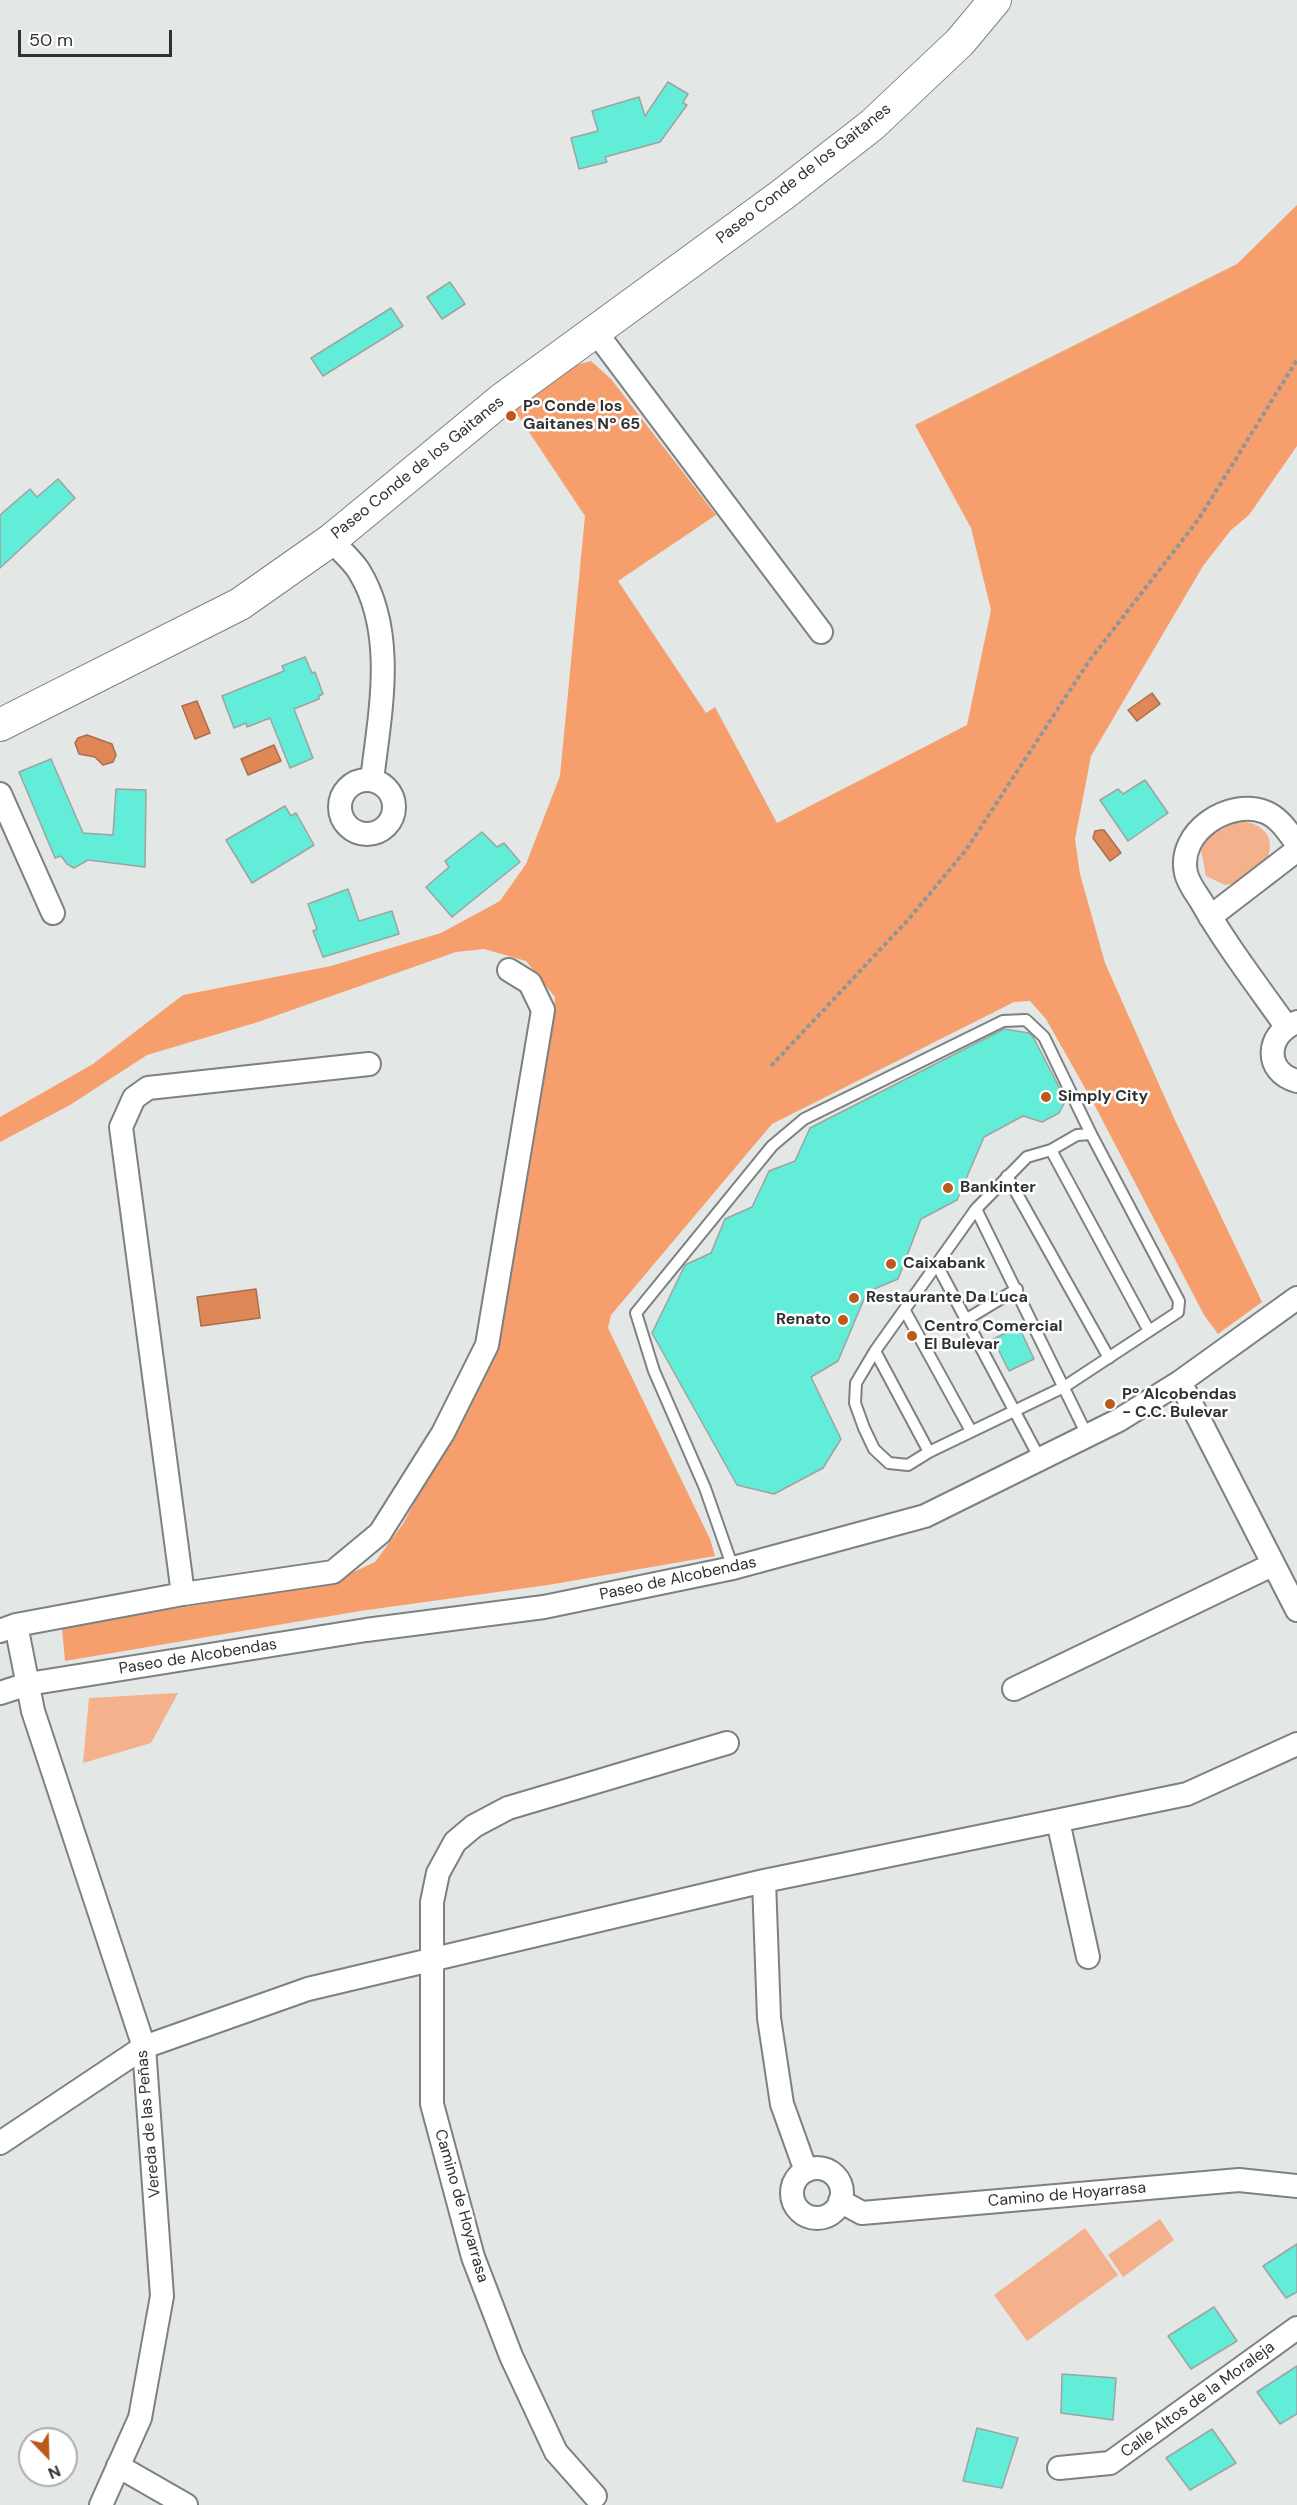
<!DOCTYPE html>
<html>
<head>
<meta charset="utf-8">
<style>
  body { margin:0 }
  #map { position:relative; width:1297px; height:2505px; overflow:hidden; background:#e3e7e6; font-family:"DM Sans",sans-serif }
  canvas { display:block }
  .north { position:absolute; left:18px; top:2427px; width:60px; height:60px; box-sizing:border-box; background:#fff; border:2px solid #acadad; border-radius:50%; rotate:157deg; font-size:16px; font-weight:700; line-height:24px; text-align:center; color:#303231 }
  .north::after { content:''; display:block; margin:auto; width:21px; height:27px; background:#bb5a1a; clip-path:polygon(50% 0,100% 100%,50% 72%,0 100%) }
  .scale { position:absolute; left:18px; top:30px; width:154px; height:27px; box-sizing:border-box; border:3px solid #303231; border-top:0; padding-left:8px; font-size:18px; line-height:21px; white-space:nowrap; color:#303231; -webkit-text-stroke:4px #fff; paint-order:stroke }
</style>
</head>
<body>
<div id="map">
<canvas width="1297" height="2505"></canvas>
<div class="north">N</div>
<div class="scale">50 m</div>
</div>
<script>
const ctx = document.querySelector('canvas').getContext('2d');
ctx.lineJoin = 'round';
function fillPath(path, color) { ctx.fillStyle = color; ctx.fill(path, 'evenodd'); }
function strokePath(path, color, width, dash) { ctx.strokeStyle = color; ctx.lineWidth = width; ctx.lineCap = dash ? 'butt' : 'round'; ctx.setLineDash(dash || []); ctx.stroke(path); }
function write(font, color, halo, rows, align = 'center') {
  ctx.font = font + ' "DM Sans",sans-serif'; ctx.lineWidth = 5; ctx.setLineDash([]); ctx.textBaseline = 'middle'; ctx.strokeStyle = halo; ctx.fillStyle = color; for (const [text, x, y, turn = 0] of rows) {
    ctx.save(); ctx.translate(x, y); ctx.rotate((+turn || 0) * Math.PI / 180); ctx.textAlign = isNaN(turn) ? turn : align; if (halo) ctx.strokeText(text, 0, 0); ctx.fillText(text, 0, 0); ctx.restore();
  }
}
fillPath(new Path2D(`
  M 1239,820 C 1245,822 1253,823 1258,826 C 1281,839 1267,870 1248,879 C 1241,883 1232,884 1225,885 L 1206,876 L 1201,850 L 1208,837 Z
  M 178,1693 L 151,1743 L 83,1763 L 89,1698 Z
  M 1160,2219 L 1174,2240 L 1123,2277 L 1108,2255 Z
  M 1085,2228 L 1118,2275 L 1027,2341 L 994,2295 Z`), '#f5b08c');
fillPath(new Path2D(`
  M 1297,205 L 1297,446 L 1249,515 L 1231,530 L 1203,566 L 1091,756 L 1075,839 L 1080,874 L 1105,963 L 1174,1118 L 1262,1302 L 1218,1334 L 1204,1315 L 1094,1104 L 1046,1019 L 1030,1001 L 1014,1002 L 772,1124 L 611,1315 L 608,1328 L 710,1539 L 715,1556 L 548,1585 L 360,1611 L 65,1661 L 62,1628 L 332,1582 L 375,1562 L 403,1524 L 495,1349 L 553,1026 L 555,997 L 526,961 L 484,949 L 456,952 L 258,1022 L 147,1055 L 70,1105 L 0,1142 L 0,1117 L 93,1064 L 183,995 L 331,966 L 441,933 L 500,901 L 526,864 L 560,776 L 585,516 L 515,411 L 569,367 L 591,361 L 611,379 L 716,515 L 618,581 L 706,713 L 715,707 L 777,823 L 967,725 L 991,610 L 971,528 L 915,425 L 1237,264 Z`), '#f79e6d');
const water = new Path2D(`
  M 1152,693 L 1160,704 L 1137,721 L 1128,710 Z
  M 197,701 L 210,733 L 195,739 L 182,706 Z
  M 87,735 L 112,744 L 116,755 L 113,762 L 103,765 L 95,757 L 79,754 L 75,743 L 78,738 Z
  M 274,745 L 281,761 L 248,775 L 241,759 Z
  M 1101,830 L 1104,830 L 1121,853 L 1110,861 L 1093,838 L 1095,831 Z
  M 256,1289 L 260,1318 L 201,1326 L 197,1297 Z`);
fillPath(water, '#df8757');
strokePath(water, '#aa6e4c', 1.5);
const building = new Path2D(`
  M 668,82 L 688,94 L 683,103 L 687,105 L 660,142 L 605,157 L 607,162 L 579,169 L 571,138 L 598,131 L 592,111 L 639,97 L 645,116 Z
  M 450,282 L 465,304 L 442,319 L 427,297 Z
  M 391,308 L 403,326 L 323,376 L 311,358 Z
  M 58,479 L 75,498 L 0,568 L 0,515 L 30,489 L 37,497 Z
  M 305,657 L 312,673 L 315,672 L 323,694 L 319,696 L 319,699 L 294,709 L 313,758 L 290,768 L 270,718 L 247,727 L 246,723 L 234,728 L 222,696 L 284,671 L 282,666 Z
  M 51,759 L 83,833 L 113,835 L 116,789 L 146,790 L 145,867 L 88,860 L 74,868 L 67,864 L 61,856 L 55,858 L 19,772 Z
  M 1145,780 L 1168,813 L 1128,841 L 1100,800 L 1118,789 L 1123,794 Z
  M 285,806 L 291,816 L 296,813 L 314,845 L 252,883 L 226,840 Z
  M 482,832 L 497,847 L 504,843 L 520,862 L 452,917 L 426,887 L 449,867 L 445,861 Z
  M 348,889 L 359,921 L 392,911 L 399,934 L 323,957 L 313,931 L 317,929 L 308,904 Z
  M 1004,1029 L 1029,1033 L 1033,1037 L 1066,1100 L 1059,1113 L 1042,1122 L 1023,1116 L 984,1137 L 957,1200 L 921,1219 L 898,1279 L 867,1292 L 838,1361 L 811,1377 L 841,1439 L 823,1468 L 774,1494 L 737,1485 L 652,1333 L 685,1265 L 711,1253 L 725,1219 L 752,1207 L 769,1171 L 795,1161 L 810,1128 Z
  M 1019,1327 L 1034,1359 L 1009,1371 L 993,1339 Z
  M 1297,2244 L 1297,2292 L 1286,2298 L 1263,2266 Z
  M 1214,2307 L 1237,2341 L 1191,2369 L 1168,2336 Z
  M 1297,2366 L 1297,2414 L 1280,2424 L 1257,2392 Z
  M 1062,2374 L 1116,2378 L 1113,2420 L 1061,2413 Z
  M 977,2428 L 1018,2438 L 1002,2488 L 963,2481 Z
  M 1212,2429 L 1236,2463 L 1190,2490 L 1166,2458 Z`);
fillPath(building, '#61edd8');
strokePath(building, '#9fa3a2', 1.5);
const lane = new Path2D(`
  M 1091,1134 L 1179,1301 L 1178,1312 L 1064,1387 L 929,1452 L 908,1465 L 889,1463 L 874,1449 L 864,1428 L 855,1403 L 856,1383 L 875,1351 L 976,1209 L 1027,1157 L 1051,1150 L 1077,1135 Z
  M 1051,1150 L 1149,1331
  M 1007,1176 L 1109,1358
  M 976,1209 L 1088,1437
  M 937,1265 L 1040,1459
  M 905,1311 L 971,1431
  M 967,1319 L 1017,1289
  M 875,1351 L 929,1452
  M 733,1568 L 705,1488 L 654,1371 L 636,1313 L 772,1146 L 804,1119 L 1003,1021 L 1026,1020 L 1044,1037 L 1091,1134`);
const street = new Path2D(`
  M 595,331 L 821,632
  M 331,540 C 340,550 352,560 359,571 C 397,633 380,712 372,780
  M340 807a27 27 0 1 1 54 0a27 27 0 1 1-54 0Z
  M 0,794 L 53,913
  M 1210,917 L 1297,850
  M 1297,1022 C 1266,1033 1263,1072 1297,1081
  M 1286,1026 C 1257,985 1226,945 1201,901 C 1196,893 1188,883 1186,873 C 1177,832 1229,798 1265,812 C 1279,817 1289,833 1297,844
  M 1180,1382 L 1297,1610
  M 183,1594 L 121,1127 L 134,1098 L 148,1088 L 369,1064
  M 16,1625 L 33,1711 L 144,2047 L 162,2296 L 140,2418 L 101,2505
  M 0,1631 L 16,1625 L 183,1594 L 333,1572 L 380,1533 L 443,1433 L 487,1345 L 543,1010 L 530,983 L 509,970
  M 1014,1689 L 1272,1565
  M 0,1693 L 28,1684 L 366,1630 L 544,1607 L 733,1568 L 925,1516 L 1119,1420 L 1180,1382 L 1297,1298
  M 1058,1821 L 1088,1957
  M 764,1881 L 769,2018 L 782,2104 L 806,2171
  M 0,2143 L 144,2047 L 308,1989 L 764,1881 L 1187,1794 L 1297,1744
  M792 2193a25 25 0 1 1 50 0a25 25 0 1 1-50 0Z
  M 840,2201 L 862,2213 L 1239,2180 L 1297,2186
  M 118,2466 L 186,2505
  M 1059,2468 L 1110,2463 L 1297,2328
  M 595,2496 L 556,2452 L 511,2356 L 473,2257 L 432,2104 L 432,1902 L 438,1873 L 455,1842 L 474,1826 L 508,1808 L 727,1743`);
const secondary = new Path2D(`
  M 0,725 L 240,604 L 331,540 L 501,400 L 782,195 L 872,125 L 960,42 L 995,0`);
strokePath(lane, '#7d8180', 14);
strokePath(street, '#7d8180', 26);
strokePath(secondary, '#7d8180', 34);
strokePath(new Path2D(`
  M 771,1066 L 907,921 L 966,850 L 1089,661 L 1198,520 L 1297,360`), '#929594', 4, [4.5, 3]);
strokePath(lane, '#fff', 10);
strokePath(street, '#fff', 22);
strokePath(secondary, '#fff', 32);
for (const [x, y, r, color] of [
  [511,416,6,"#bb5a1a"],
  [1046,1097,6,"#bb5a1a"],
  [948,1188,6,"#bb5a1a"],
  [891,1264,6,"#bb5a1a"],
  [854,1298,6,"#bb5a1a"],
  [843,1320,6,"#bb5a1a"],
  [912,1336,6,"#bb5a1a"],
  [1110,1404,6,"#bb5a1a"]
]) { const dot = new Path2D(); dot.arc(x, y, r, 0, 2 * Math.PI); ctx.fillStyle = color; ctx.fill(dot); strokePath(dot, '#fff', 2); }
write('16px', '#303231', '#fff', [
  ["Paseo Conde de los Gaitanes",804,174,-38],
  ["Paseo Conde de los Gaitanes",418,468,-39],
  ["Paseo de Alcobendas",678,1579,-12],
  ["Paseo de Alcobendas",198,1657,-9],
  ["Vereda de las Peñas",149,2124,-95],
  ["Camino de Hoyarrasa",1067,2195,-5],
  ["Camino de Hoyarrasa",461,2206,74],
  ["Calle Altos de la Moraleja",1198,2400,-36]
]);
write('bold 16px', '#303231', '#fff', [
  ["Pº Conde los",523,407],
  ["Gaitanes Nº 65",523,425],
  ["Simply City",1058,1097],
  ["Bankinter",960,1188],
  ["Caixabank",903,1264],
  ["Restaurante Da Luca",866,1298],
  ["Renato",831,1320,"right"],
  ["Centro Comercial",924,1327],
  ["El Bulevar",924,1345],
  ["Pº Alcobendas",1122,1395],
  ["- C.C. Bulevar",1122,1413]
], 'left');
</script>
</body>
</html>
